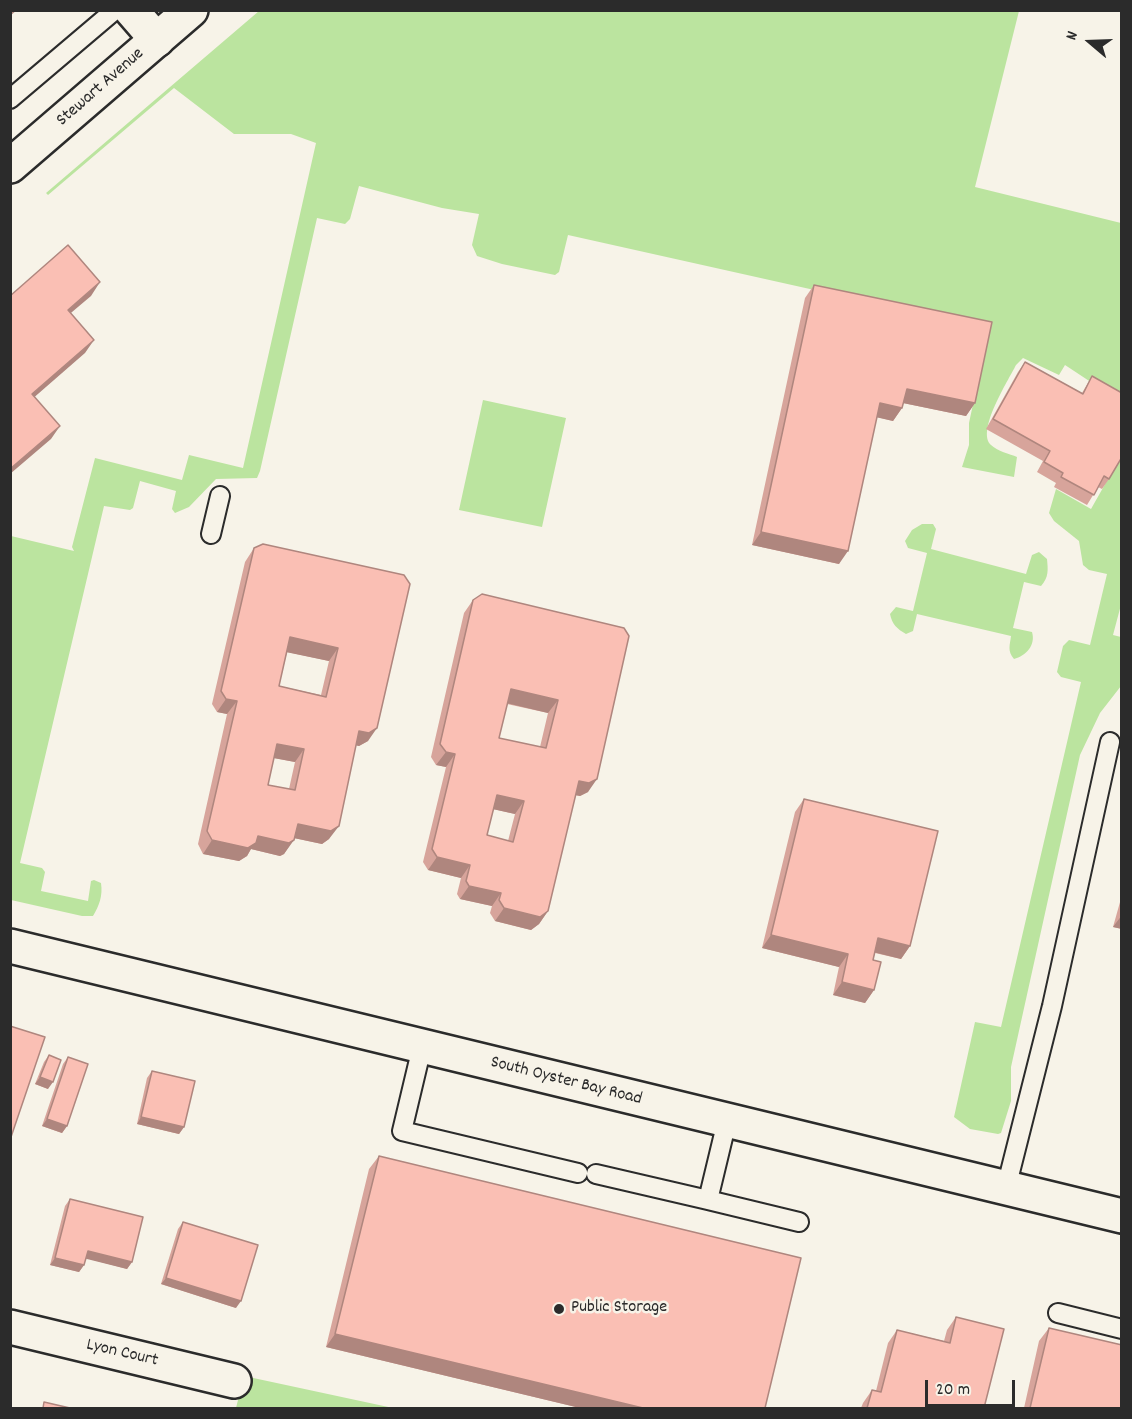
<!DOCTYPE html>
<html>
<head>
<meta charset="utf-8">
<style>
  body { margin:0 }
  #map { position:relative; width:1132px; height:1419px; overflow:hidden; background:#f7f3e8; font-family:Dekko,sans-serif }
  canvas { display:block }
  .frame { position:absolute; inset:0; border:12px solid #2b2b2b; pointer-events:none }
  .north { position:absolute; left:1060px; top:12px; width:60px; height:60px; -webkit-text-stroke:4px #f7f3e8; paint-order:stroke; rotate:289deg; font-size:16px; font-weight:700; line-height:24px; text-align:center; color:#2b2b2b }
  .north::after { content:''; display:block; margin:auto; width:21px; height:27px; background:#2b2b2b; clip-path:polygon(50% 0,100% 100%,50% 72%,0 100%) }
  .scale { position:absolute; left:925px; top:1380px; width:90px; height:27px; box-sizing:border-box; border:3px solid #2b2b2b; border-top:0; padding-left:8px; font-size:18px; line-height:21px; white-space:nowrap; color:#2b2b2b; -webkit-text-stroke:4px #f7f3e8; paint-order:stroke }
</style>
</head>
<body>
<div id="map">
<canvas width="1132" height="1419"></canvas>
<div class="frame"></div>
<div class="north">N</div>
<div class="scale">20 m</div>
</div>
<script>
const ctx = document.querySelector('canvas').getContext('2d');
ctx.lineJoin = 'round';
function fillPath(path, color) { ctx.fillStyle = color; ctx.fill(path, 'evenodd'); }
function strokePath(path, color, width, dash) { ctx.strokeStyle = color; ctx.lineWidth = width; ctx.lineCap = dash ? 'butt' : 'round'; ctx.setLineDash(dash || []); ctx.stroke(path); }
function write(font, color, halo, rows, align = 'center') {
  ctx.font = font + ' Dekko,sans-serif'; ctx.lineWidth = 5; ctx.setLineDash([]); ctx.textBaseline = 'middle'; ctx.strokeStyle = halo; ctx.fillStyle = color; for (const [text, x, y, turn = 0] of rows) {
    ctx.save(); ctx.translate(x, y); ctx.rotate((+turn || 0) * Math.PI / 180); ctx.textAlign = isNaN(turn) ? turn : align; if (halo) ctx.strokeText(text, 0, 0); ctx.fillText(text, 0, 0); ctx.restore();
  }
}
fillPath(new Path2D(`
  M 259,11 L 1019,11 L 975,187 L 1121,223 L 1121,402 L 1065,365 L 1059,375 L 1023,358 L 1016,365 C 1008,381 976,431 991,445 C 997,451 1010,454 1017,457 L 1014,477 L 962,467 L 969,445 L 969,423 L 989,329 L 568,235 L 559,272 L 555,275 L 502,264 L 477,256 L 472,245 L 479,214 L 442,208 L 359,186 L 350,219 L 345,224 L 317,218 L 260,471 L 257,478 L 216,479 L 189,507 L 175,513 L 172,509 L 176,491 L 140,481 L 133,508 L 130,510 L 104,506 L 20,863 L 42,868 L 45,872 L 41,891 L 88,901 L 91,881 L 94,880 L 101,883 C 103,896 99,906 93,916 L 82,916 L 11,900 L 11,536 L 74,551 L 72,547 L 95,458 L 182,480 L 189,455 L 243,468 L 316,143 L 291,134 L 234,134 L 174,88 L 48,195 L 46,193 Z
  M 483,400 L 566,418 L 542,527 L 459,510 Z
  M 1121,456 L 1122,601 L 1113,635 L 1121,637 L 1121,686 L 1100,713 L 1080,755 L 1011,1067 L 1011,1101 L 1001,1133 L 998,1134 L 970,1129 L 954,1117 L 975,1022 L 1001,1027 L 1081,682 L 1061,677 L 1057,672 L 1063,646 L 1069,640 L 1090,645 L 1107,574 L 1089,570 L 1083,565 L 1079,541 L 1054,521 L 1049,513 L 1056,489 L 1091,509 Z
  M 922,524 L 933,524 L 936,529 L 931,549 L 1026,574 L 1032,555 L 1039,552 L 1047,559 C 1048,570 1049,577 1041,586 L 1024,582 L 1013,628 L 1032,632 C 1036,645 1026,656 1014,659 C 1007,651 1010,645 1011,636 L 917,614 L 913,631 L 906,634 C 897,629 892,624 890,614 L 896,607 L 913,611 L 927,553 L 908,548 L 905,541 L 912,530 Z
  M 244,1376 L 393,1408 L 236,1408 Z`), '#bbe49f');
const lane = new Path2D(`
  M 10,99 L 115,10
  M 211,534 L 220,496
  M 422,1047 L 402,1131 L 578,1173
  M 727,1121 L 708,1200 L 799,1222
  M 596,1174 L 708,1200
  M 1006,1188 L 1052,1006 L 1110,742
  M 1058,1313 L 1122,1329`);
const street = new Path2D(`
  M 131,10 L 157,40
  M 10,1327 L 234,1381`);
const secondary = new Path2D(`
  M 10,166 L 191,10
  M 10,946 L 1122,1216`);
strokePath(lane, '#2b2b2b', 22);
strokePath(street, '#2b2b2b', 38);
strokePath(secondary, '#2b2b2b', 38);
strokePath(lane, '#f7f3e8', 18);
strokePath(street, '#f7f3e8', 33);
strokePath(secondary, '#f7f3e8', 33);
fillPath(new Path2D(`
  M 814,285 L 975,403 L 966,416 L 903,403 L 902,408 L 893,421 L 877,417 L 839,564 L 752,545 L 805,298 Z
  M 1025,362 L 1082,393 L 1092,376 L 1109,479 L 1102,489 L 1098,487 L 1087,505 L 1054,487 L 1056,483 L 1037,472 L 1043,461 L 986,429 L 1018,372 Z
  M 254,548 L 404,575 L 368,741 L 359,746 L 356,745 L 329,839 L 322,844 L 294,838 L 284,854 L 280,856 L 251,849 L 247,856 L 239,861 L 203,854 L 198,844 L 227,714 L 217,712 L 212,704 L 245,562 ZM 287,652 L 329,661 L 321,695 L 279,686 ZM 274,758 L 295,762 L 289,789 L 268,785 Z
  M 473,600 L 624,628 L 588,792 L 580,796 L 575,795 L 548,911 L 539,924 L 531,930 L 495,921 L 490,913 L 492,906 L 460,899 L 457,894 L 461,878 L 428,870 L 423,862 L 446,767 L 436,765 L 431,757 L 464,613 ZM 507,704 L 548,713 L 540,747 L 499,738 ZM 493,809 L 515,814 L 508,841 L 487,835 Z
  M 804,799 L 910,946 L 901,959 L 875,953 L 873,960 L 874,990 L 865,1003 L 833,995 L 839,967 L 762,948 L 795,812 Z
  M 1122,895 L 1122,929 L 1113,927 Z
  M 49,1055 L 48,1089 L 35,1084 L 44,1062 Z
  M 68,1057 L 67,1126 L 62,1133 L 42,1126 L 63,1064 Z
  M 152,1071 L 184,1127 L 179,1134 L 137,1124 L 147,1078 Z
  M 379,1156 L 765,1408 L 580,1408 L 326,1347 L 369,1169 Z
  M 70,1199 L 132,1262 L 127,1269 L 86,1258 L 84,1265 L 79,1272 L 50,1265 L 65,1206 Z
  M 183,1222 L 236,1308 L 161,1284 L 178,1229 Z
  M 956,1317 L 984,1408 L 861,1408 L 863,1403 L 872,1390 L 876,1391 L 888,1343 L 897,1330 L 944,1341 L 947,1330 Z
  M 1049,1328 L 1122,1408 L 1024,1408 L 1039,1341 Z`), '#d7a49b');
fillPath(new Path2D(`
  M 14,10 L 17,10 L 10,16 L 10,13 Z
  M 100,282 L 91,296 L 59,323 L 68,310 Z
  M 94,340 L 85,353 L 23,407 L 32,394 Z
  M 907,389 L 975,403 L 966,416 L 898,402 Z
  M 880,403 L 902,408 L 893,421 L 871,416 Z
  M 60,426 L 51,439 L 10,474 L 10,469 Z
  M 761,532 L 848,551 L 839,564 L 752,545 Z
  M 290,637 L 338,648 L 329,661 L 281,651 Z
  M 511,689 L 558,700 L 548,713 L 502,702 Z
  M 226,699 L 237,701 L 227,714 L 217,712 Z
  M 377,728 L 368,741 L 359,746 L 350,744 L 359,731 Z
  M 277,744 L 304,749 L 295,762 L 268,757 Z
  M 446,752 L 455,754 L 446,767 L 436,765 Z
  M 597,779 L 588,792 L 580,796 L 570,794 L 579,781 Z
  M 497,795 L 524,801 L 515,814 L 488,808 Z
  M 298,824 L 339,826 L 329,839 L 322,844 L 289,837 Z
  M 258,836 L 294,840 L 284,854 L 280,856 L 251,849 L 247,856 L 239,861 L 203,854 L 212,840 Z
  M 437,857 L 470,865 L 461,878 L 428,870 Z
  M 469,886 L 501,893 L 492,906 L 460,899 Z
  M 504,908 L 548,911 L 539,924 L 531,930 L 495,921 Z
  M 1122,915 L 1122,929 L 1113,927 Z
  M 771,935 L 848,954 L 839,967 L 762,948 Z
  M 878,938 L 910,946 L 901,959 L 869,951 Z
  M 842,982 L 874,990 L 865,1003 L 833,995 Z
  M 40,1077 L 53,1082 L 48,1089 L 35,1084 Z
  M 141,1117 L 184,1127 L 179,1134 L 137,1124 Z
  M 47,1119 L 67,1126 L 62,1133 L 42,1126 Z
  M 88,1251 L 132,1262 L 127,1269 L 83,1258 Z
  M 55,1258 L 84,1265 L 79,1272 L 50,1265 Z
  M 166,1278 L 241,1301 L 236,1308 L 161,1284 Z
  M 335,1334 L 643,1408 L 580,1408 L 326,1347 Z`), '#af867e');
const building = new Path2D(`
  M 68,245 L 100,282 L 68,310 L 94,340 L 32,394 L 60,426 L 10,469 L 10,296 Z
  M 814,285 L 992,322 L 975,403 L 907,389 L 902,408 L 880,403 L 848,551 L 761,532 Z
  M 1025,362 L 1083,394 L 1092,376 L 1122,393 L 1122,457 L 1109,479 L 1104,476 L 1094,495 L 1061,477 L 1063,473 L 1044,462 L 1050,451 L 993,419 Z
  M 263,544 L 404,575 L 410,584 L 377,728 L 369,733 L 359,731 L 339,826 L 331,831 L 298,824 L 294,840 L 289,843 L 258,836 L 256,843 L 248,848 L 212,840 L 207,831 L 237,701 L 226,699 L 221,691 L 254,548 ZM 290,637 L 338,648 L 326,697 L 279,686 ZM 277,744 L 304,749 L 295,790 L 268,785 Z
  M 482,594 L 624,628 L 629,636 L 597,779 L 589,783 L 579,781 L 548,911 L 540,917 L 504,908 L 499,900 L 501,893 L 469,886 L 466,881 L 470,865 L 437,857 L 432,849 L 455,754 L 446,752 L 440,744 L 473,600 ZM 511,689 L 558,700 L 546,748 L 499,738 ZM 497,795 L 524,801 L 513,842 L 487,835 Z
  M 804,799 L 938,831 L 910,946 L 878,938 L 873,960 L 881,962 L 874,990 L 842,982 L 848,954 L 771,935 Z
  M 10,1026 L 45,1037 L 10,1140 Z
  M 49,1055 L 61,1060 L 53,1082 L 40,1077 Z
  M 68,1057 L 88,1064 L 67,1126 L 47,1119 Z
  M 152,1071 L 195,1081 L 184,1127 L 141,1117 Z
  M 379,1156 L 801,1258 L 765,1408 L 643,1408 L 335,1334 Z
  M 70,1199 L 143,1217 L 132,1262 L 88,1251 L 84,1265 L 55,1258 Z
  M 183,1222 L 258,1245 L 241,1301 L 166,1278 Z
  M 956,1317 L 1004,1329 L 984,1408 L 867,1408 L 872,1390 L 881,1392 L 897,1330 L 950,1343 Z
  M 1049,1328 L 1122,1345 L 1122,1408 L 1030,1408 Z
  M 44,1402 L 70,1408 L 43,1408 Z`);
fillPath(building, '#fabfb4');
strokePath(building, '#af867e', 1.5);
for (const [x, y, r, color] of [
  [559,1309,6,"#2b2b2b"]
]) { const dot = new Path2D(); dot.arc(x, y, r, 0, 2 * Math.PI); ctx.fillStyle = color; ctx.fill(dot); strokePath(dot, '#f7f3e8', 2); }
write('18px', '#2b2b2b', '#f7f3e8', [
  ["Stewart Avenue",101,88,-41],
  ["South Oyster Bay Road",566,1082,14],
  ["Lyon Court",122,1354,13]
]);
write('18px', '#2b2b2b', '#f7f3e8', [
  ["Public Storage",571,1309]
], 'left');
</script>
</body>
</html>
